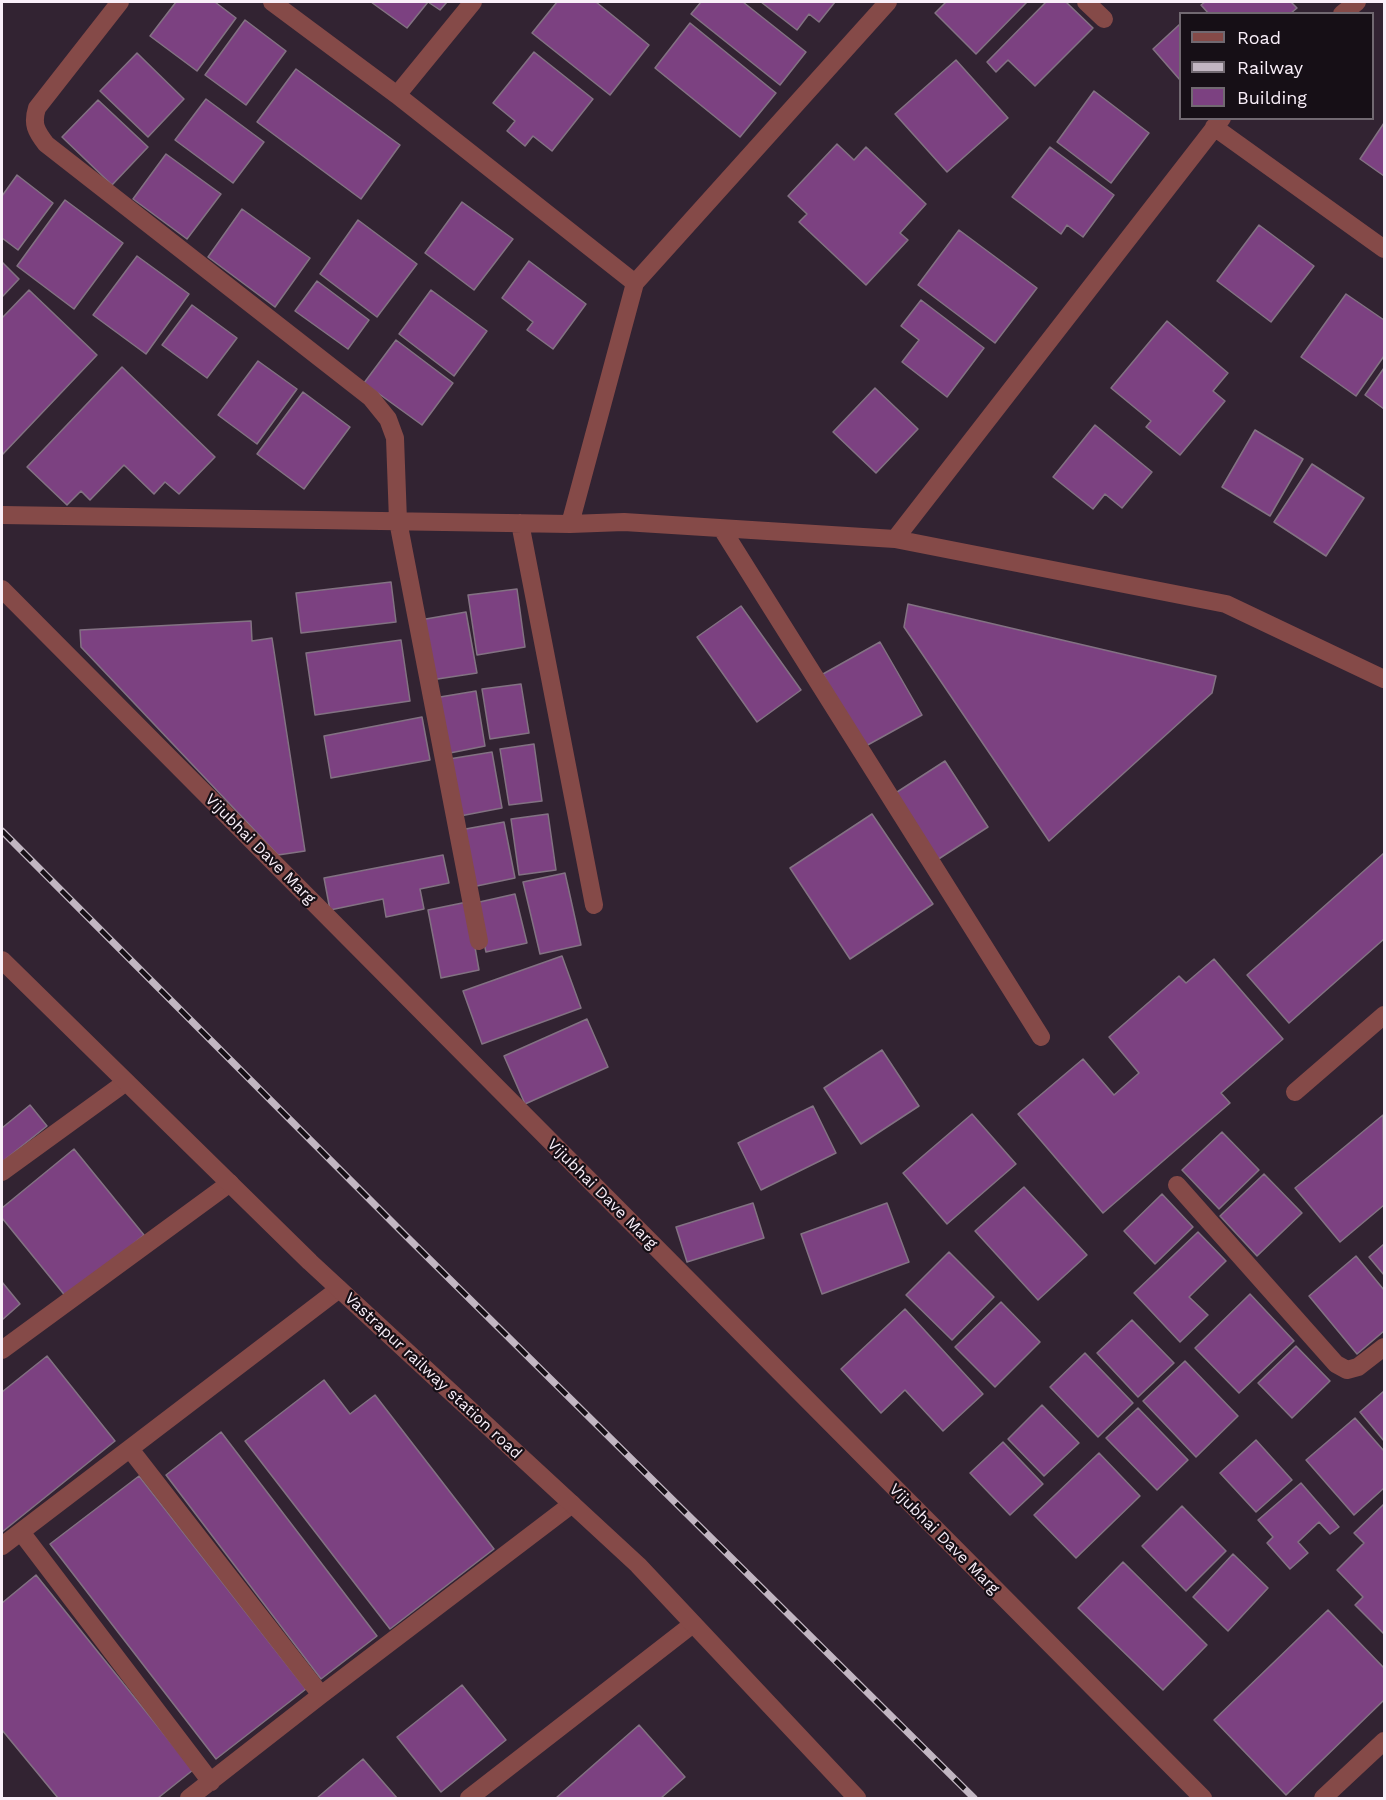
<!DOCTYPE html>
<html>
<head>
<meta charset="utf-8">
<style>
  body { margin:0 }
  #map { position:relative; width:1386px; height:1800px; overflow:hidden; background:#322332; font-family:"Work Sans",sans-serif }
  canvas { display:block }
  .frame { position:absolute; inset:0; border:3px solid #f9eff9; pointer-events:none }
  .legend { position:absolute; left:1179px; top:12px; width:195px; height:108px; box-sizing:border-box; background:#160f16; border:2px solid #716971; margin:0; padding:8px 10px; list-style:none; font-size:18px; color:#f9eff9 }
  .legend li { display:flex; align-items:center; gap:12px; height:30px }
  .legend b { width:30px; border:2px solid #716971 }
</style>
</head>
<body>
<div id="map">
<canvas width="1386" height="1800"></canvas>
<div class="frame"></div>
<ul class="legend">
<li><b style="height:8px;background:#854a48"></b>Road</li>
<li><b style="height:8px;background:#c2b6c2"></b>Railway</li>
<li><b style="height:16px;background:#7c4181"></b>Building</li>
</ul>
</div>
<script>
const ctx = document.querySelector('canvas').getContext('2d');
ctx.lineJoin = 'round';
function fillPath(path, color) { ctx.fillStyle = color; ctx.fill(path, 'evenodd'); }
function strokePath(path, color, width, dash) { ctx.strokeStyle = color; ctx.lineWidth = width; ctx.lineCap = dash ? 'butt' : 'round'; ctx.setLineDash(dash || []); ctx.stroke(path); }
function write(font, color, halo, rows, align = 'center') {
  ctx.font = font + ' "Work Sans",sans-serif'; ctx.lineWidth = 4.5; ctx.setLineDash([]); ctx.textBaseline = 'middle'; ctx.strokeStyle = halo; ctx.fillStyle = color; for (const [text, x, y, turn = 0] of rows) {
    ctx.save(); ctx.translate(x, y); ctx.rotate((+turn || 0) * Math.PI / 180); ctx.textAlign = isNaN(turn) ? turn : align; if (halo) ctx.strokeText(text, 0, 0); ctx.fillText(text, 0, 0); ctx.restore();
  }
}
const building = new Path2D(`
  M 176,2 L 215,2 L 236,18 L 197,71 L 150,36 Z
  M 371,2 L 428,2 L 407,28 Z
  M 428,2 L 447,2 L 440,10 Z
  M 557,2 L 596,2 L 649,45 L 610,95 L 532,33 Z
  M 701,2 L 743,2 L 806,52 L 780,85 L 691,14 Z
  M 761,2 L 835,2 L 819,22 L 809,14 L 797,30 Z
  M 946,2 L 1027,2 L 976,54 L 935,13 Z
  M 1046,2 L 1066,2 L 1093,28 L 1035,86 L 1008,60 L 996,72 L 987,62 Z
  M 1205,2 L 1291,2 L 1297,8 L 1290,14 L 1209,14 L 1201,5 Z
  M 245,20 L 286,51 L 246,105 L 205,75 Z
  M 690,23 L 776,93 L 740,137 L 655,68 Z
  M 1180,24 L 1180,80 L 1153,49 Z
  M 534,52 L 593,99 L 552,151 L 533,136 L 525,146 L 507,131 L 515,121 L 493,103 Z
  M 137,53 L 184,99 L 148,137 L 100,91 Z
  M 956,60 L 1008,118 L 947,172 L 895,114 Z
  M 296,69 L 400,145 L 361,199 L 257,122 Z
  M 1094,91 L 1149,133 L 1111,183 L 1057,142 Z
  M 206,99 L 264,142 L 233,183 L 175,140 Z
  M 98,100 L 148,147 L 112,185 L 62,137 Z
  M 1384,123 L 1384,176 L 1360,159 Z
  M 837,144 L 854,160 L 866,147 L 926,204 L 900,233 L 908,240 L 866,285 L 799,222 L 807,214 L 788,196 Z
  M 1050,147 L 1114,195 L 1083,237 L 1067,225 L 1061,234 L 1012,197 Z
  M 166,154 L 221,194 L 187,239 L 133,199 Z
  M 17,175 L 53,203 L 18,250 L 2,238 L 2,196 Z
  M 65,200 L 123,243 L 74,309 L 17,266 Z
  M 462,202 L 513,239 L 474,290 L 425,253 Z
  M 242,209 L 310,258 L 275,307 L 208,257 Z
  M 358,220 L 417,264 L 377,317 L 320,274 Z
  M 1259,225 L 1314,266 L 1271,322 L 1217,281 Z
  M 959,230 L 1037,288 L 995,343 L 918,285 Z
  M 137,256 L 189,294 L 146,354 L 93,315 Z
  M 529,261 L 586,304 L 553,349 L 527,330 L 533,322 L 502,298 Z
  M 2,262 L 19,279 L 2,297 Z
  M 317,281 L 369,320 L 348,349 L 295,311 Z
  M 29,290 L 97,355 L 2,455 L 2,318 Z
  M 431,290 L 487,331 L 454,376 L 399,334 Z
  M 1346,294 L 1384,320 L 1384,356 L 1356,396 L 1301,357 Z
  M 921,300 L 984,348 L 947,397 L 902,362 L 919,340 L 901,326 Z
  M 192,305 L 237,338 L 207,378 L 162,345 Z
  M 1167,321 L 1228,373 L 1213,391 L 1225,401 L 1180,455 L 1146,427 L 1151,421 L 1111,388 Z
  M 396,340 L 453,383 L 422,425 L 364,383 Z
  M 258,361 L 297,389 L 257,444 L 218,415 Z
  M 122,367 L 215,457 L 179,494 L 165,482 L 154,494 L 124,465 L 90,500 L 81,491 L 67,505 L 27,467 Z
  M 1384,368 L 1384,409 L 1365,395 Z
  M 875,388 L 918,429 L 876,473 L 833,432 Z
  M 303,392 L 350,427 L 304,489 L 257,454 Z
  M 1095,425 L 1152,472 L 1122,508 L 1105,494 L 1093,509 L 1053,477 Z
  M 1255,430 L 1303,459 L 1270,516 L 1222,487 Z
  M 1312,464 L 1364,498 L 1326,556 L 1274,522 Z
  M 391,582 L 396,622 L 301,633 L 296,593 Z
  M 517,589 L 525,647 L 477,655 L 468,595 Z
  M 908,604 L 1216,676 L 1212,693 L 1049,841 L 904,627 Z
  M 741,606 L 801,690 L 757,722 L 697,637 Z
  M 466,612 L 477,673 L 431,680 L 420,620 Z
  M 251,621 L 252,641 L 272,638 L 305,851 L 278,855 L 81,647 L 80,630 Z
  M 401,640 L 410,701 L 315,715 L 306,653 Z
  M 880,642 L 922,715 L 864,747 L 823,674 Z
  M 521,684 L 529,733 L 490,739 L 482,689 Z
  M 476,691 L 485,746 L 445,754 L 434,698 Z
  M 422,717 L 430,760 L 331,778 L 324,736 Z
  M 534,744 L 542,801 L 509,805 L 500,749 Z
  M 492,752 L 502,808 L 460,816 L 449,759 Z
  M 945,761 L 988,827 L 937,860 L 894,794 Z
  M 548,814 L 556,870 L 519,875 L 511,819 Z
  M 872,814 L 933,904 L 850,959 L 790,868 Z
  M 504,822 L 515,878 L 472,887 L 460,830 Z
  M 1384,853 L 1384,939 L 1289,1023 L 1247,975 Z
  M 443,855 L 449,883 L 420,889 L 424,909 L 386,917 L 383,899 L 330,910 L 324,878 Z
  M 565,873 L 581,945 L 540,954 L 523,882 Z
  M 515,894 L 527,943 L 486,952 L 475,903 Z
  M 467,902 L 479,970 L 441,978 L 428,910 Z
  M 562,956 L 581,1008 L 482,1044 L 463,991 Z
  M 1214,959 L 1283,1039 L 1221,1093 L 1230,1103 L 1103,1213 L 1018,1114 L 1083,1059 L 1114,1095 L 1139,1073 L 1109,1037 L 1179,976 L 1186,983 Z
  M 587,1019 L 608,1067 L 525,1104 L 504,1056 Z
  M 882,1050 L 919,1106 L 861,1144 L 824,1088 Z
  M 30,1105 L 47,1126 L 2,1162 L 2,1128 Z
  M 813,1106 L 836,1153 L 761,1190 L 738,1143 Z
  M 972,1114 L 1016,1164 L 947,1224 L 903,1173 Z
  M 1383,1115 L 1384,1205 L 1340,1242 L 1295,1188 Z
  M 1222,1132 L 1259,1170 L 1219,1209 L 1182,1170 Z
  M 74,1149 L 144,1235 L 67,1298 L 2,1218 L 2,1208 Z
  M 1264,1174 L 1302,1213 L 1257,1256 L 1220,1216 Z
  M 1024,1187 L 1087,1255 L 1038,1300 L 975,1231 Z
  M 1162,1194 L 1193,1227 L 1155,1264 L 1124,1231 Z
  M 753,1203 L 764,1238 L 687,1262 L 676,1227 Z
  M 887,1203 L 909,1262 L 822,1294 L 801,1234 Z
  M 1198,1232 L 1226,1261 L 1189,1297 L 1208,1315 L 1180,1342 L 1134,1293 Z
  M 1384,1244 L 1384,1275 L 1369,1257 Z
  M 949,1252 L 994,1297 L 952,1340 L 906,1295 Z
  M 1356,1256 L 1384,1290 L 1384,1331 L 1357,1354 L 1309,1296 Z
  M 2,1282 L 20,1304 L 2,1320 Z
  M 1250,1294 L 1294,1341 L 1239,1393 L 1195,1348 Z
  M 1001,1302 L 1040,1342 L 995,1387 L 955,1347 Z
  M 905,1309 L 983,1394 L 943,1431 L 905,1390 L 881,1413 L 841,1369 Z
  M 1132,1320 L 1174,1363 L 1138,1397 L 1097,1353 Z
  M 1296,1346 L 1330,1381 L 1292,1418 L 1258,1383 Z
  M 1085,1353 L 1133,1403 L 1098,1437 L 1050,1387 Z
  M 47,1356 L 115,1441 L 2,1532 L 2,1392 Z
  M 1185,1361 L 1238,1416 L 1196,1457 L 1143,1401 Z
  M 324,1380 L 350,1414 L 375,1395 L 494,1549 L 390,1629 L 245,1441 Z
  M 1384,1391 L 1384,1441 L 1360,1412 Z
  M 1042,1405 L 1079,1443 L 1044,1476 L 1008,1439 Z
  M 1138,1408 L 1188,1460 L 1157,1490 L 1106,1438 Z
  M 1355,1418 L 1384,1451 L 1384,1488 L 1354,1515 L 1306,1460 Z
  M 221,1432 L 377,1636 L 321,1679 L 166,1475 Z
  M 1256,1440 L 1292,1480 L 1256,1512 L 1220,1473 Z
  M 1003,1442 L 1043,1484 L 1010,1515 L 970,1473 Z
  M 1099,1453 L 1140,1496 L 1076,1558 L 1034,1515 Z
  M 139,1476 L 306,1689 L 216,1759 L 50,1544 Z
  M 1301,1483 L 1339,1527 L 1330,1534 L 1319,1522 L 1298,1542 L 1308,1553 L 1290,1569 L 1267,1543 L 1273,1537 L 1258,1520 Z
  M 1384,1504 L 1384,1634 L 1355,1605 L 1363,1597 L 1337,1570 L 1364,1543 L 1354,1533 Z
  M 1182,1506 L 1226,1551 L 1186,1591 L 1142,1546 Z
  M 1233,1554 L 1268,1588 L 1228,1631 L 1193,1597 Z
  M 1123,1562 L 1207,1645 L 1163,1690 L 1078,1608 Z
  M 36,1575 L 193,1770 L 158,1798 L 58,1798 L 2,1730 L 2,1603 Z
  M 1328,1610 L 1384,1668 L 1384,1700 L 1286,1795 L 1214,1720 Z
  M 462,1685 L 506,1740 L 441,1792 L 397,1737 Z
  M 639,1725 L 685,1777 L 661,1798 L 556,1798 Z
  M 363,1759 L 397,1798 L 317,1798 Z`);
fillPath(building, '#7c4181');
strokePath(building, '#837283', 1.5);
strokePath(new Path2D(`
  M 120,2 L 37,108 C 32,124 36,131 46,144 L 371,398 L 388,419 L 395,438 L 398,521 L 479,941
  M 272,2 L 397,95 L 635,283
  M 1086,2 L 1104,19
  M 1342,14 L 1357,2
  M 397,95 L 473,2
  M 1214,127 L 1384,249
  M 2,515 L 570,524 L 624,522 L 895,539 L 1226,604 L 1384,679
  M 520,523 L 594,905
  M 570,524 L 635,283 L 888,2
  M 722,529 L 1041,1037
  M 895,539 L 1222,118
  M 1295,1092 L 1384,1015
  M 2,1172 L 126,1082
  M 1177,1185 L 1336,1364 L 1347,1370 L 1358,1367 L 1384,1347
  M 2,1350 L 230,1183
  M 130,1449 L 321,1695
  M 21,1532 L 211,1782
  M 2,1546 L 339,1289
  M 189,1798 L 321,1695 L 572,1504
  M 469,1798 L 693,1624
  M 1323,1798 L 1384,1741`), '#854a48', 18);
strokePath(new Path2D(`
  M 2,589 L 1203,1798
  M 2,960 L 310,1262 L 638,1565 L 857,1798`), '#854a48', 18);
const rail = new Path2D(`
  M 2,831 L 406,1236 L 974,1798`);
strokePath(rail, '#c2b6c2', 7);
strokePath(rail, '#160f16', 4.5, [14]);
write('16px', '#f9eff9', '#160f16', [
  ["Vijubhai Dave Marg",260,849,45],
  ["Vijubhai Dave Marg",602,1194,45],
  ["Vastrapur railway station road",433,1376,43],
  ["Vijubhai Dave Marg",944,1539,45]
]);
</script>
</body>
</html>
